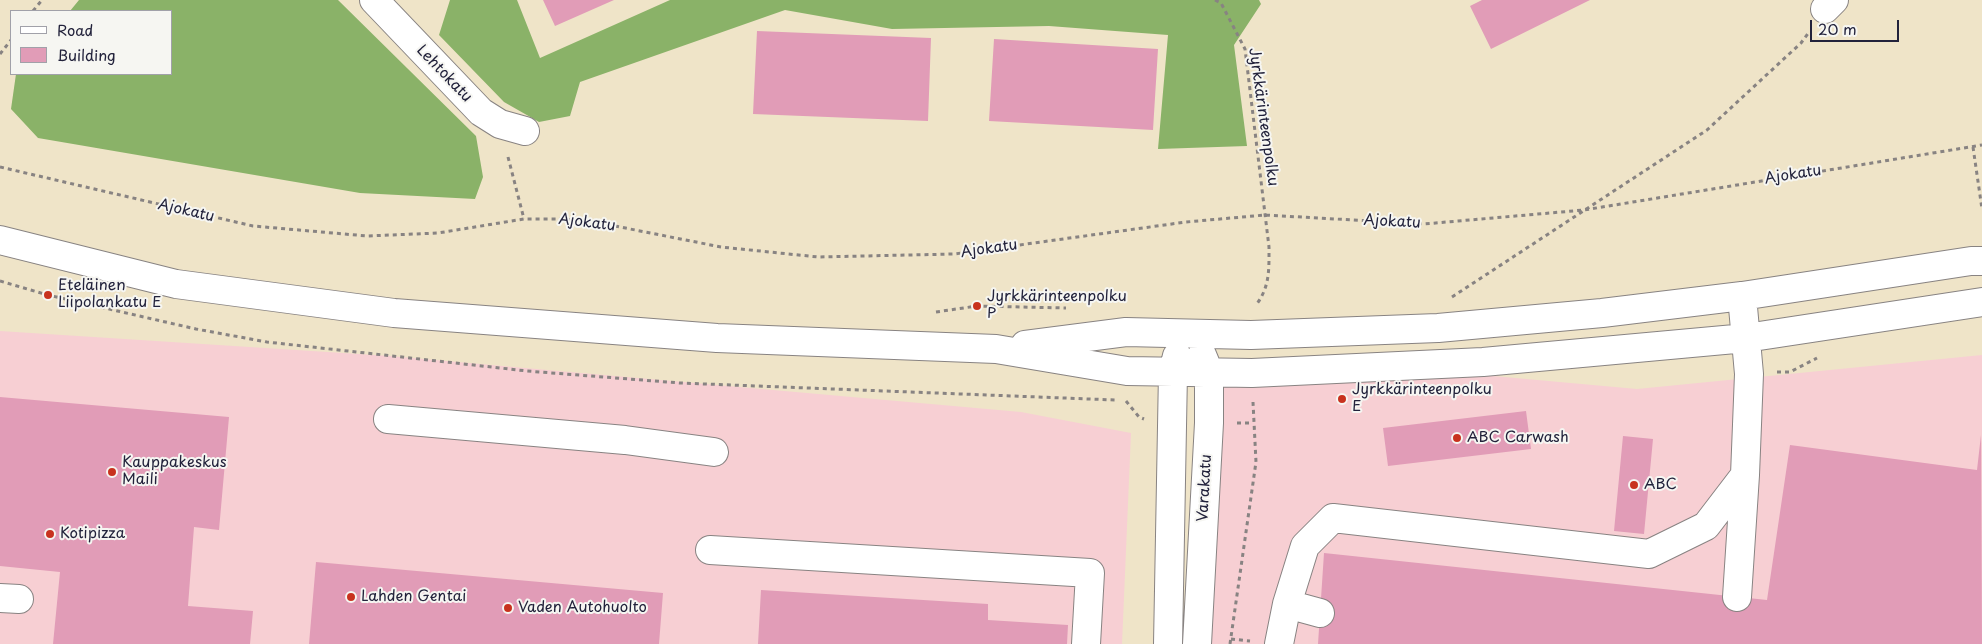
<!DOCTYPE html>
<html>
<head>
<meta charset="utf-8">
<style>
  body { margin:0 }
  #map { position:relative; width:1982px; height:644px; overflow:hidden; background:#efe4c8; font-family:"Playpen Sans",sans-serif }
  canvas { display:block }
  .legend { position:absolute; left:10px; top:10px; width:162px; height:65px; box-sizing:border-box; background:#f6f6f2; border:1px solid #a1a1a9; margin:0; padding:6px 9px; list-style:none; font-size:15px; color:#22223b }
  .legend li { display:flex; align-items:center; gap:10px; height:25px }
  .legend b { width:25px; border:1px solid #a1a1a9 }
  .scale { position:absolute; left:1810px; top:20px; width:89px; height:22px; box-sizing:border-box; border:2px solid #22223b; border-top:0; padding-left:6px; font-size:15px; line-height:18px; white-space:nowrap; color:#22223b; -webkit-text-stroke:4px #f6f6f2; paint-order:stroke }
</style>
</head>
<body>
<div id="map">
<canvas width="1982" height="644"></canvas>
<ul class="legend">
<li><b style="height:6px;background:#fff"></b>Road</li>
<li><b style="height:14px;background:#e19cb7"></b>Building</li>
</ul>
<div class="scale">20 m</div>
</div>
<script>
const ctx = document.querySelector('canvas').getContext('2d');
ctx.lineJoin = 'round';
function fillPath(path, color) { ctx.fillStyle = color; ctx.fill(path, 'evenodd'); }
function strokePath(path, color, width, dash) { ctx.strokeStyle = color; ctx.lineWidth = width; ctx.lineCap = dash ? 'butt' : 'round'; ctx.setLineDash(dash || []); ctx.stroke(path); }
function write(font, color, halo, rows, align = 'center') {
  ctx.font = font + ' "Playpen Sans",sans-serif'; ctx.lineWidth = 4; ctx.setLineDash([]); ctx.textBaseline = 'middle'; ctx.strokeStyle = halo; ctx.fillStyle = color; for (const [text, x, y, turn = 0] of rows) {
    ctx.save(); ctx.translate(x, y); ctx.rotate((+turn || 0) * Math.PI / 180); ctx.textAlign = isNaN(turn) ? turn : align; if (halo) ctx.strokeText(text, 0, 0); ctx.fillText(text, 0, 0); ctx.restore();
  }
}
fillPath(new Path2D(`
  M 0,331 L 390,356 L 1021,412 L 1131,433 L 1122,644 L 0,644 Z
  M 1982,355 L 1982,644 L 1206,644 L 1217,379 L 1482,375 L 1637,389 Z`), '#f7cfd3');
fillPath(new Path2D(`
  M 79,0 L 338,0 L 476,136 L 483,177 L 475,199 L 360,193 L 38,138 L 11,109 L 16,74 L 171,74 L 171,11 L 70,11 Z
  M 450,0 L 517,0 L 540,58 L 670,0 L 1259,0 L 1261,4 L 1234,45 L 1247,146 L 1158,149 L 1168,35 L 1049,26 L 892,29 L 785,10 L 580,82 L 570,116 L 539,122 L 504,102 L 439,35 Z`), '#8ab268');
fillPath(new Path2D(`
  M 543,0 L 614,0 L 555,26 Z
  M 1482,0 L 1590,0 L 1491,49 L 1470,6 Z
  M 757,31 L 931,38 L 928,121 L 753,114 Z
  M 994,39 L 1158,49 L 1153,130 L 989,121 Z
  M 0,397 L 229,417 L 219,530 L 194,527 L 188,606 L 253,611 L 250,644 L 53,644 L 60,572 L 0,566 Z
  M 1526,411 L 1531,449 L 1388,466 L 1383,428 Z
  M 1981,435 L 1982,644 L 1318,644 L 1324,553 L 1767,600 L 1790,445 L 1977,470 Z
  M 1623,436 L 1653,439 L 1644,534 L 1614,531 Z
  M 316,562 L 663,593 L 659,644 L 309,644 Z
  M 761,590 L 988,604 L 988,620 L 1068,625 L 1067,644 L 758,644 Z`), '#e19cb7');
const minor = new Path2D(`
  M 374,0 L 481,112 L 500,124 L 525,131
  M 1825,9 L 1834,0
  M 0,240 L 176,284 L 394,313 L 717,338 L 996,349 L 1127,371 L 1252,373 L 1483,362 L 1746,338 L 1982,302
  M 1742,296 L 1749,374 L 1745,475
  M 1025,345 L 1126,332 L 1251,335 L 1438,328 L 1602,313 L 1742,296 L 1971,261 L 1982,261
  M 388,419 L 625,440 L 714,452
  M 710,550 L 1090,573 L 1086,644
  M 0,598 L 19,599
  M 1287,604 L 1320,613
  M 1168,644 L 1173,372 L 1177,356
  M 1197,644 L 1209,423 L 1209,372 L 1202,355
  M 1279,644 L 1287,604 L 1305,546 L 1333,518 L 1649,554 L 1706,526 L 1745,475 L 1737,597`);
strokePath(minor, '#888382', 30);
strokePath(new Path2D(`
  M 1215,0 L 1221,3 L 1245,49 L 1269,247 C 1269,269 1270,287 1256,305
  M 33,11 L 42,0
  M 0,54 L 11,40
  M 1973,147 L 1982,209
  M 508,157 L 524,219
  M 0,167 L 253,226 L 367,236 L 438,233 L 524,219 L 562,219 L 600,223 L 721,247 L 818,257 L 954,254 L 1186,222 L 1265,215 L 1424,224 L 1584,210 L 1982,145
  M 0,281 L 48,295 L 196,329 L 267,342 L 527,371 L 680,383 L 1115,400
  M 1452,297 L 1707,130 L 1801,43 L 1809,32
  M 936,312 L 977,306 L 1066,308
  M 1777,372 L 1790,372 L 1817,358
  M 1126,401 L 1139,417 L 1144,419
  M 1237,423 L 1253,423
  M 1231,639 L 1250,641
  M 1230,644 L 1256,462 L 1253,402`), '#888382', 3, [4, 4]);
strokePath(minor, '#fff', 28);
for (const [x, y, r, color] of [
  [48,295,5,"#c8321e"],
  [977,306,5,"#c8321e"],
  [1342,399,5,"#c8321e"],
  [1457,438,5,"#c8321e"],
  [112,472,5,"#c8321e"],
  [1634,485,5,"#c8321e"],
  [50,534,5,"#c8321e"],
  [351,597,5,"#c8321e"],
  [508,608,5,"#c8321e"]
]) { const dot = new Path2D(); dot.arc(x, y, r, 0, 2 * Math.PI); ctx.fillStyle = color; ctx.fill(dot); strokePath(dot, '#f6f6f2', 2); }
write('15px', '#22223b', '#f6f6f2', [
  ["Lehtokatu",444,74,46],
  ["Jyrkkärinteenpolku",1263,117,82],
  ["Ajokatu",1793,175,-9],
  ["Ajokatu",186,211,13],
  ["Ajokatu",1392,222,3],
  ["Ajokatu",587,223,7],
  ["Ajokatu",989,249,-8],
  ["Varakatu",1205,488,-87]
]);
write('15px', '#22223b', '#f6f6f2', [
  ["Eteläinen",58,286],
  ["Liipolankatu E",58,303],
  ["Jyrkkärinteenpolku",987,297],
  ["P",987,314],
  ["Jyrkkärinteenpolku",1352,390],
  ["E",1352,407],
  ["ABC Carwash",1467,438],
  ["Kauppakeskus",122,463],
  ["Maili",122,480],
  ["ABC",1644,485],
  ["Kotipizza",60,534],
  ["Lahden Gentai",361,597],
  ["Vaden Autohuolto",518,608]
], 'left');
</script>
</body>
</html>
